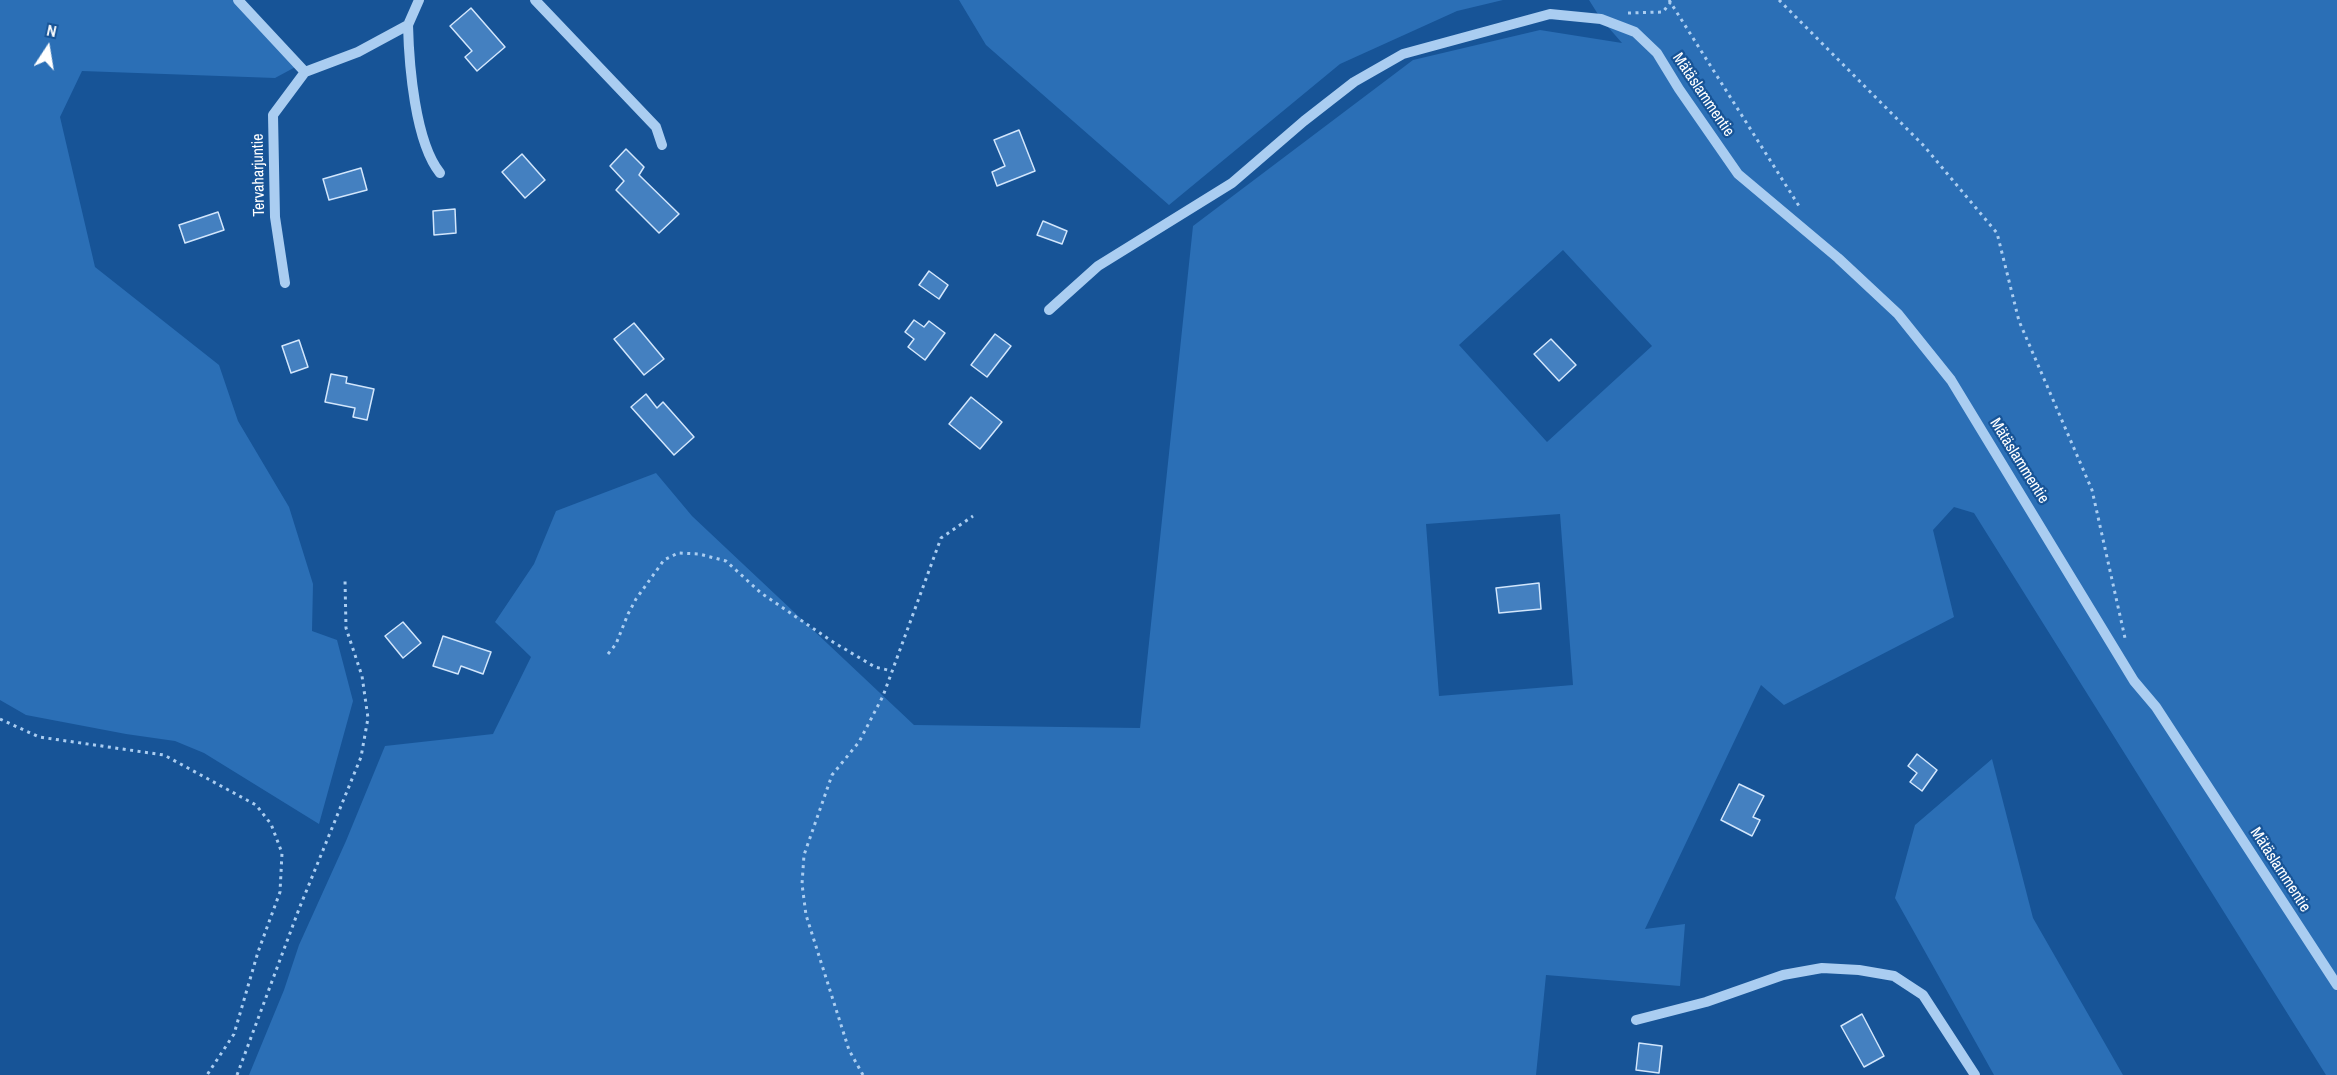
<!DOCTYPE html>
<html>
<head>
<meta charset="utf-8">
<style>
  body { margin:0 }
  #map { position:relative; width:2337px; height:1075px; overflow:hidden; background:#175497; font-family:"Archivo Narrow",sans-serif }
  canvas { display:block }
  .north { position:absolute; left:18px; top:18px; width:60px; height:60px; -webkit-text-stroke:4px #175497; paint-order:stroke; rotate:12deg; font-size:16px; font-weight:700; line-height:24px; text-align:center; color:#fff }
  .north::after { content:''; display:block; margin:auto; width:21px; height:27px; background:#fff; clip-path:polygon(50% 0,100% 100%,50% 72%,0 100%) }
</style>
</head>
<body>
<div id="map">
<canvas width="2337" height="1075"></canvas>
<div class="north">N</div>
</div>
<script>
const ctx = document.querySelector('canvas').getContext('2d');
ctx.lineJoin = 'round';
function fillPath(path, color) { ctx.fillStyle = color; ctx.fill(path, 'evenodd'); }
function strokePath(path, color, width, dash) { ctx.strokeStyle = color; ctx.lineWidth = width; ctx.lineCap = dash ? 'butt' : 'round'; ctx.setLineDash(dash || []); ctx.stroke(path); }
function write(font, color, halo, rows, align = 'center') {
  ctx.font = font + ' "Archivo Narrow",sans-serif'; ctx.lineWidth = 4.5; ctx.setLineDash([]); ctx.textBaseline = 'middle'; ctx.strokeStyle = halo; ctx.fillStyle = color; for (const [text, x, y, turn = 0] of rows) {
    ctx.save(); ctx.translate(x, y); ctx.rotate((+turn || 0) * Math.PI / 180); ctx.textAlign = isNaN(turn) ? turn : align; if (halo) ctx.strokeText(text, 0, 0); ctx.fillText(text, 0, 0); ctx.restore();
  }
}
fillPath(new Path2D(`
  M 0,0 L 240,0 L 301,64 L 275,78 L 82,71 L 60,117 L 95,267 L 219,365 L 238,421 L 289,507 L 313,584 L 312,631 L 337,640 L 353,701 L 319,824 L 204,753 L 175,741 L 126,734 L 26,715 L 0,700 Z
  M 959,0 L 1503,0 L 1457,11 L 1340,64 L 1169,205 L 986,45 Z
  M 1589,0 L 2337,0 L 2337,1075 L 2326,1075 L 1974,513 L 1954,507 L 1933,530 L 1954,617 L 1784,705 L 1761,685 L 1645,929 L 1685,924 L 1680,986 L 1546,975 L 1536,1075 L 249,1075 L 284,990 L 299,945 L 346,841 L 385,746 L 493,734 L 531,657 L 495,622 L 534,564 L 556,511 L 656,473 L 692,516 L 914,725 L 1140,728 L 1193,226 L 1413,60 L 1540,30 L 1622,43 L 1601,19 ZM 1563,250 L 1652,346 L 1547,442 L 1459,345 ZM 1560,514 L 1573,685 L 1439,696 L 1426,524 Z
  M 1992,759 L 2033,918 L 2123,1075 L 1994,1075 L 1895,898 L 1915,825 Z`), '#2b6fb6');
const building = new Path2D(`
  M 471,8 L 505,47 L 477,71 L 465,57 L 472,51 L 450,26 Z
  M 1019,130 L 1035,171 L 997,186 L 992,172 L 1005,166 L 994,140 Z
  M 626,149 L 644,167 L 639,175 L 679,214 L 659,233 L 616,190 L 624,181 L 610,166 Z
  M 522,154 L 545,180 L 525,198 L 502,172 Z
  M 361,168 L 367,190 L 329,200 L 323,179 Z
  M 455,209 L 456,233 L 434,235 L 433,211 Z
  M 218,212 L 224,230 L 185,243 L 179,225 Z
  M 1043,221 L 1067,231 L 1062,244 L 1037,235 Z
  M 929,271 L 948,285 L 939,299 L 919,285 Z
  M 914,320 L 924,327 L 929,321 L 945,333 L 925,360 L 908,347 L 914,339 L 905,332 Z
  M 634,323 L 664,359 L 644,375 L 614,339 Z
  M 995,334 L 1011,346 L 987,377 L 971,365 Z
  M 1551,339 L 1576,365 L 1559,381 L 1534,354 Z
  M 299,340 L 308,367 L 291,373 L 282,346 Z
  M 331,374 L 347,377 L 346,383 L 374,389 L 367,420 L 353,417 L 355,408 L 325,402 Z
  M 646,394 L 657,408 L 663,402 L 694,437 L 674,455 L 631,407 Z
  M 971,397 L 1002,422 L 980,449 L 949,424 Z
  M 1539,583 L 1541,609 L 1499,613 L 1496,588 Z
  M 403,622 L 421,643 L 403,658 L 385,636 Z
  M 443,636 L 491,652 L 483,674 L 461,666 L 458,674 L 433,666 Z
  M 1917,754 L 1937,770 L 1922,791 L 1910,782 L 1917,773 L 1908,766 Z
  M 1739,784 L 1764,796 L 1753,817 L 1760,820 L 1752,836 L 1721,820 Z
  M 1862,1014 L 1884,1056 L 1864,1067 L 1841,1026 Z
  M 1639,1043 L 1662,1046 L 1659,1073 L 1636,1070 Z`);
fillPath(building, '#4480c0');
strokePath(building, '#d2e6fc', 1.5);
strokePath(new Path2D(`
  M 1669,0 L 1799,206
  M 1779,0 L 1924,146 L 1997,233 L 2019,321 L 2092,490 L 2125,638
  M 1628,13 L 1663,12 L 1672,0
  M 608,654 L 616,644 L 628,614 L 636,599 L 664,560 L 678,553 L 699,554 L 726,561 L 761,593 L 833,642 L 875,667 L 892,671
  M 0,719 L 39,737 L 164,755 L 256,805 L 271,824 L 282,853 L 280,892 L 258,952 L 234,1034 L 207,1075
  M 237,1075 L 299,909 L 361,757 L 368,718 L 362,676 L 346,628 L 345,580
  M 863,1075 L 849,1050 L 806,915 L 802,884 L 804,855 L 832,775 L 859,742 L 883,696 L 941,538 L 973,516`), '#aacdf1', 3, [3, 4.5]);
strokePath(new Path2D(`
  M 238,0 L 305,72
  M 535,0 L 656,127 L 662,145
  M 408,25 C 409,65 415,142 440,173
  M 285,283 L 275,217 L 273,115 L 305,72 L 358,52 L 408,25 L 419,0
  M 1049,310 L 1098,266 L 1232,183 L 1304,121 L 1354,82 L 1403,54 L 1550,14 L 1601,19 L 1635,32 L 1657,53 L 1679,89 L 1738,174 L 1838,258 L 1898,314 L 1951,380 L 2134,681 L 2156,707 L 2337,985
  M 1636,1020 L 1706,1002 L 1783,975 L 1822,968 L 1859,970 L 1894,976 L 1923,995 L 1975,1075`), '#aacdf1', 10);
write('16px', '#fff', '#175497', [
  ["Mätäslammentie",1703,95,56],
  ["Tervaharjuntie",259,175,-91],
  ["Mätäslammentie",2019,461,58],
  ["Mätäslammentie",2280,870,57]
]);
</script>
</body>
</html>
